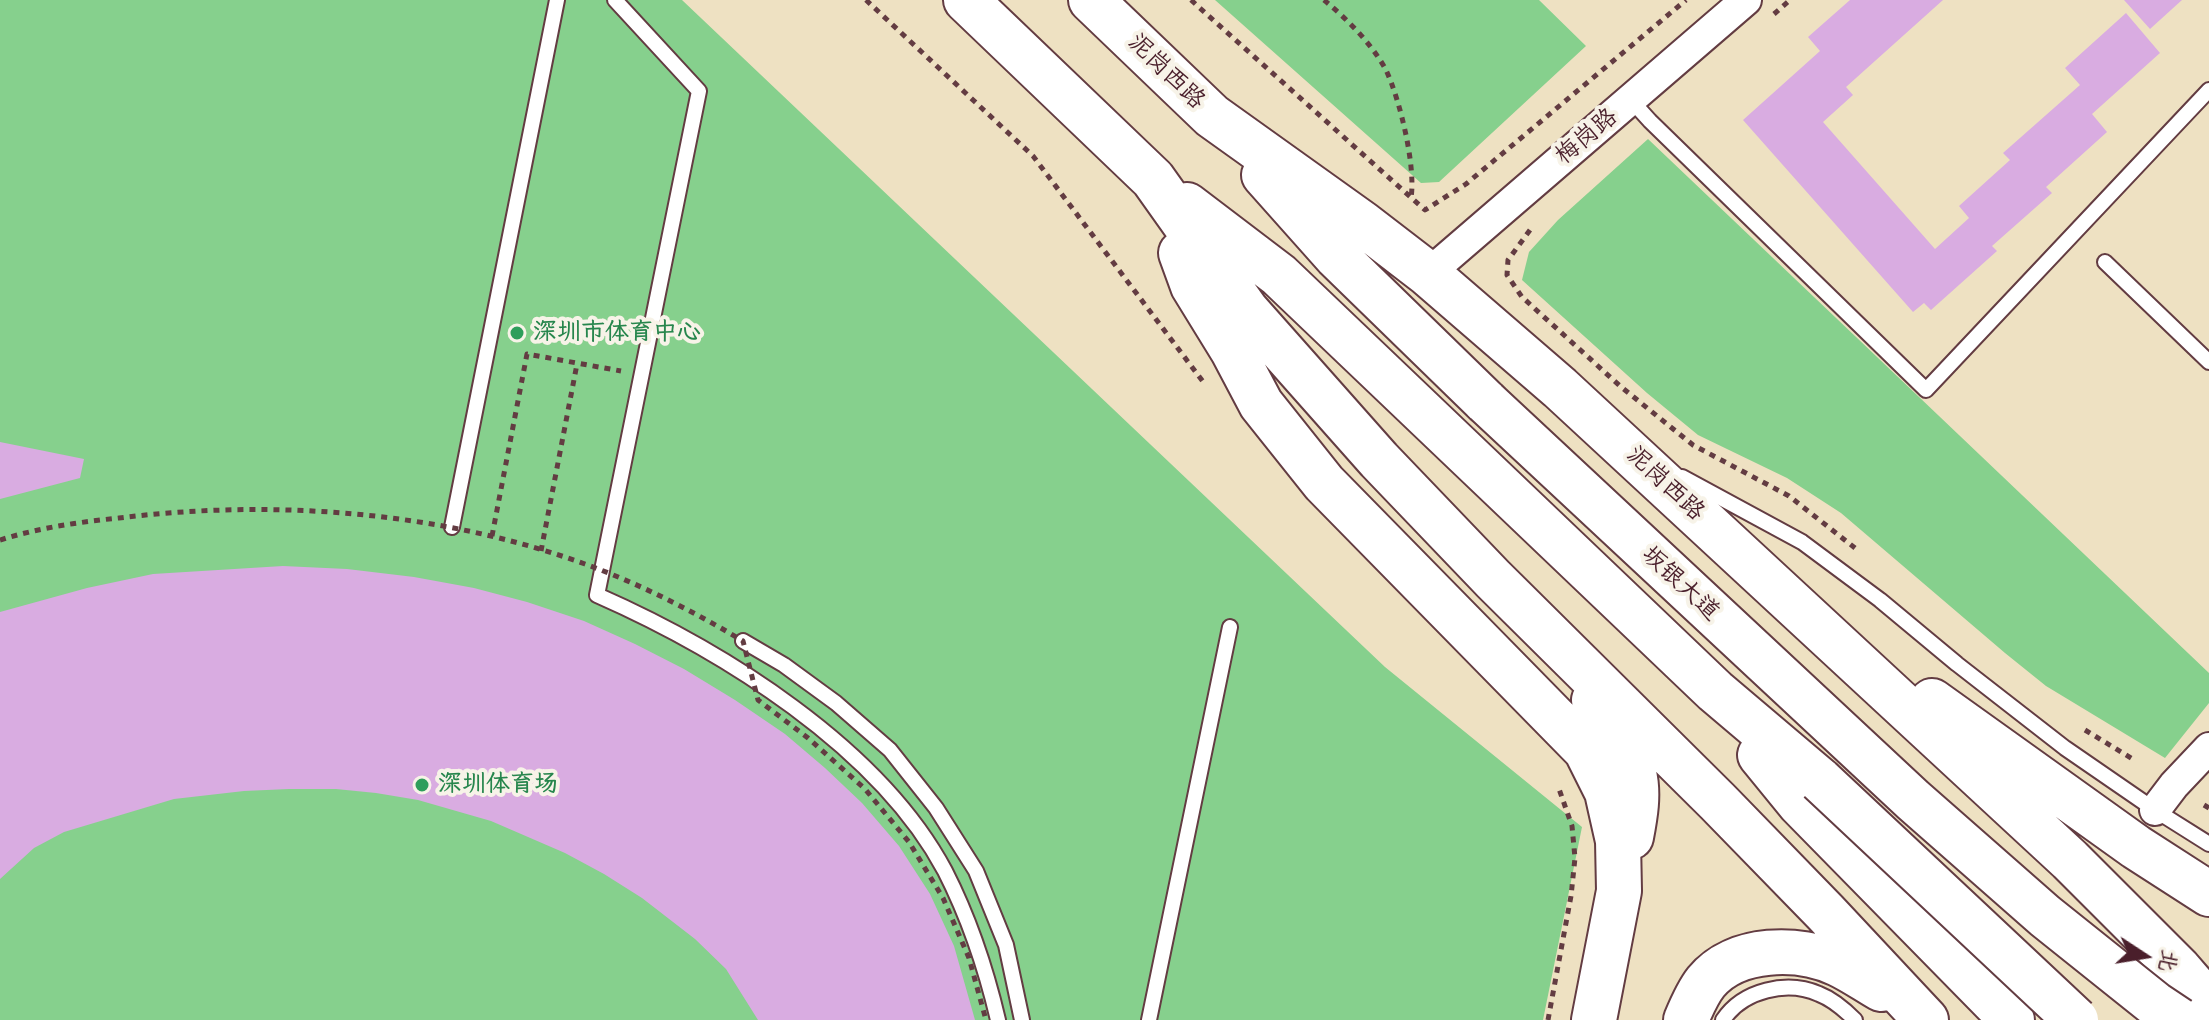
<!DOCTYPE html>
<html>
<head>
<meta charset="utf-8">
<style>
  body { margin:0 }
  #map { position:relative; width:2209px; height:1020px; overflow:hidden; background:#eee1c2; font-family:Itim,"LXGW WenKai TC",sans-serif }
  canvas { display:block }
  .north { position:absolute; left:2105px; top:916px; width:80px; height:80px; -webkit-text-stroke:6px #f7f3e8; paint-order:stroke; rotate:102deg; font-size:22px; font-weight:700; line-height:32px; text-align:center; color:#4a1f2b }
  .north::after { content:''; display:block; margin:auto; width:28px; height:36px; background:#4a1f2b; clip-path:polygon(50% 0,100% 100%,50% 72%,0 100%) }
</style>
</head>
<body>
<div id="map">
<canvas width="2209" height="1020"></canvas>
<div class="north">北</div>
</div>
<script>
const ctx = document.querySelector('canvas').getContext('2d');
ctx.lineJoin = 'round';
function fillPath(path, color) { ctx.fillStyle = color; ctx.fill(path, 'evenodd'); }
function strokePath(path, color, width, dash) { ctx.strokeStyle = color; ctx.lineWidth = width; ctx.lineCap = dash ? 'butt' : 'round'; ctx.setLineDash(dash || []); ctx.stroke(path); }
function write(font, color, halo, rows, align = 'center') {
  ctx.font = font + ' Itim,"LXGW WenKai TC",sans-serif'; ctx.lineWidth = 8; ctx.setLineDash([]); ctx.textBaseline = 'middle'; ctx.strokeStyle = halo; ctx.fillStyle = color; for (const [text, x, y, turn = 0] of rows) {
    ctx.save(); ctx.translate(x, y); ctx.rotate((+turn || 0) * Math.PI / 180); ctx.textAlign = isNaN(turn) ? turn : align; if (halo) ctx.strokeText(text, 0, 0); ctx.fillText(text, 0, 0); ctx.restore();
  }
}
fillPath(new Path2D(`
  M 0,0 L 682,0 L 1385,667 L 1582,827 L 1543,1020 L 0,1020 Z
  M 1215,0 L 1539,0 L 1586,46 L 1439,182 L 1421,183 Z
  M 1648,139 L 2209,673 L 2209,703 L 2165,758 L 2046,686 L 2005,653 L 1841,513 L 1787,478 L 1698,435 L 1647,393 L 1522,280 L 1529,252 L 1558,220 Z`), '#86d08d');
fillPath(new Path2D(`
  M 1850,0 L 1943,0 L 1846,87 L 1853,95 L 1823,122 L 1935,249 L 1969,218 L 1959,206 L 2010,160 L 2003,153 L 2080,85 L 2065,68 L 2126,13 L 2160,53 L 2092,114 L 2107,132 L 2046,187 L 2052,193 L 1992,246 L 1997,251 L 1931,310 L 1924,303 L 1913,312 L 1743,120 L 1820,51 L 1808,37 Z
  M 2124,0 L 2182,0 L 2150,29 Z
  M 0,442 L 84,459 L 80,478 L 0,499 Z
  M 283,566 L 347,569 L 414,577 L 474,588 L 527,602 L 584,621 L 635,644 L 684,669 L 735,700 L 785,734 L 825,768 L 862,803 L 899,846 L 930,894 L 954,946 L 975,1020 L 758,1020 L 726,969 L 695,939 L 642,898 L 604,874 L 565,853 L 491,821 L 418,800 L 376,793 L 336,789 L 289,789 L 244,791 L 174,799 L 64,832 L 34,848 L 0,879 L 0,612 L 87,588 L 153,574 Z`), '#d9ace1');
const lane = new Path2D(`
  M 615,0 L 699,91 L 597,595 C 722,650 879,747 945,871 C 969,918 986,969 998,1020
  M 1631,100 L 1650,121 L 1926,390 L 2209,90
  M 2105,262 L 2209,362
  M 1682,477 L 1802,542 L 1880,600 L 1957,664 L 2065,748 L 2155,810 L 2209,844
  M 452,527 L 557,0
  M 743,641 L 784,665 L 836,703 L 890,750 L 936,808 L 976,871 L 1006,945 L 1022,1020
  M 1149,1020 L 1230,627
  M 1723,1020 C 1743,990 1787,980 1819,994 C 1832,999 1845,1010 1855,1020`);
const street = new Path2D(`
  M 1428,274 L 1746,0
  M 2155,810 L 2174,785 L 2209,748`);
const primary = new Path2D(`
  M 966,0 L 1153,179 L 1246,310 L 1379,460 L 1493,579 L 1718,802 L 1826,913 L 1926,1020
  M 1091,0 L 1212,116 L 1363,224 L 1428,274 L 1560,388 L 2070,860 L 2179,969 L 2209,1004
  M 1264,175 L 1337,257 L 1486,402
  M 1187,205 L 1279,275 L 1715,691 L 1820,780
  M 1181,253 L 1193,286 L 1233,351 L 1261,404 L 1324,483 L 1586,750 L 1607,792 L 1618,841 L 1619,891 L 1594,1020
  M 1594,700 C 1607,719 1628,751 1634,773 C 1639,794 1635,816 1631,837
  M 1932,701 L 2136,847 L 2209,894
  M 1760,755 L 1800,804 L 2012,1020
  M 1686,1020 C 1691,1008 1698,992 1706,982 C 1736,946 1799,946 1838,964 C 1853,971 1867,981 1881,989`);
strokePath(lane, '#633c42', 18);
strokePath(street, '#633c42', 34);
strokePath(primary, '#633c42', 48);
strokePath(new Path2D(`
  M 866,0 L 1033,156 L 1204,383
  M 1191,0 L 1425,210 L 1466,184 L 1686,0
  M 1324,0 C 1347,19 1372,44 1386,70 C 1400,100 1416,166 1411,198
  M 1774,14 L 1790,0
  M 1530,230 L 1508,260 L 1507,275 L 1522,297 L 1620,386 L 1693,445 L 1789,496 L 1855,548
  M 492,536 L 527,354 L 621,371
  M 541,551 L 577,364
  M 2085,730 L 2136,761
  M 2204,805 L 2209,808
  M 1548,1020 L 1571,896 L 1575,858 L 1572,826 L 1558,786`), '#633c42', 5, [6, 6]);
strokePath(lane, '#fff', 14);
strokePath(street, '#fff', 30);
strokePath(primary, '#fff', 44);
const primaryBridge = new Path2D(`
  M 1486,402 L 1913,800 L 2045,916 L 2155,1004 L 2179,1020
  M 1820,780 L 2076,1020`);
strokePath(primaryBridge, '#633c42', 48, []);
strokePath(new Path2D(`
  M 0,540 C 38,528 79,522 119,518 C 272,499 439,511 585,564 C 640,584 693,611 743,641 L 758,700 L 808,738 L 865,789 L 909,842 L 943,898 L 969,958 L 986,1020`), '#633c42', 5, [6, 6]);
strokePath(primaryBridge, '#fff', 44);
for (const [x, y, r, color] of [
  [517,333,8,"#2e9e5b"],
  [422,785,8,"#2e9e5b"]
]) { const dot = new Path2D(); dot.arc(x, y, r, 0, 2 * Math.PI); ctx.fillStyle = color; ctx.fill(dot); strokePath(dot, '#f7f3e8', 3); }
write('24px', '#4a1f2b', '#f7f3e8', [
  ["泥岗西路",1166,72,44],
  ["梅岗路",1587,137,-40],
  ["泥岗西路",1665,484,43],
  ["坂银大道",1680,584,43]
]);
write('bold 24px', '#27864d', '#f7f3e8', [
  ["深圳市体育中心",533,333],
  ["深圳体育场",438,785]
], 'left');
</script>
</body>
</html>
